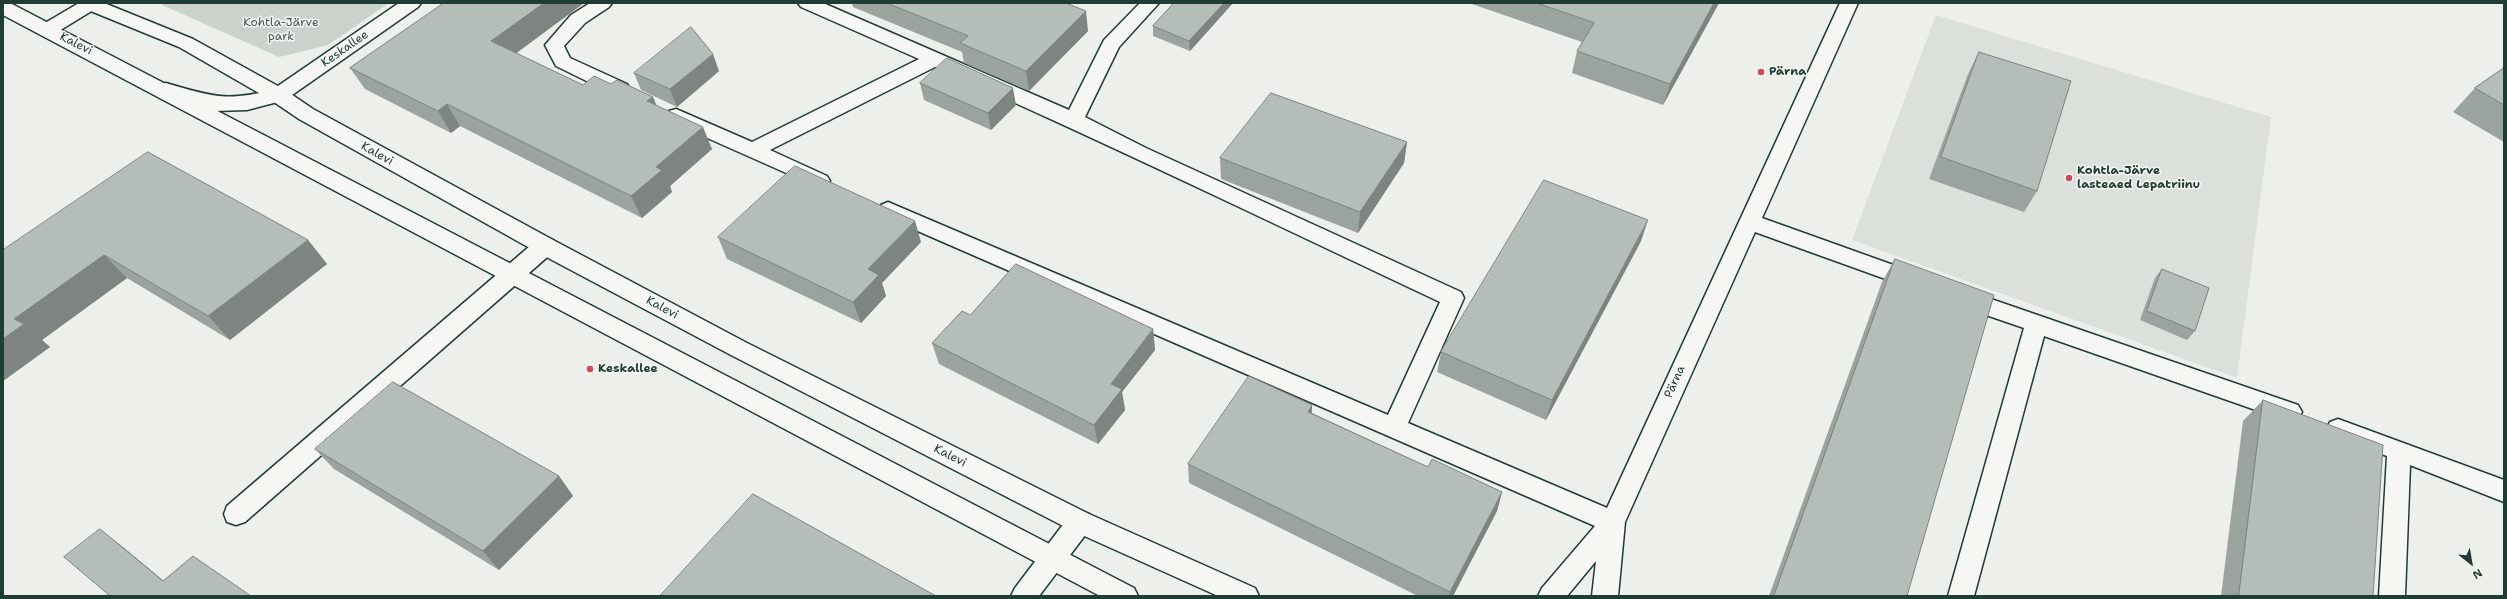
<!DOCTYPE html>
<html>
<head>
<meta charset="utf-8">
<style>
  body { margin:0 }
  #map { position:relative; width:2507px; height:599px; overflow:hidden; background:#edefea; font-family:"Shantell Sans",sans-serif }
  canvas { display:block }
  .frame { position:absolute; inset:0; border:4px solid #1f3d34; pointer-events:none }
  .north { position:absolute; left:2451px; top:543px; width:40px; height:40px; -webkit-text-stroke:3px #f6f6f2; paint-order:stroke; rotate:149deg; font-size:11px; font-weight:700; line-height:16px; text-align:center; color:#1f3d34 }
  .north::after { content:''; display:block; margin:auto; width:14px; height:18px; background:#1f3d34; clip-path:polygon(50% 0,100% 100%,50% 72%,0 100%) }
</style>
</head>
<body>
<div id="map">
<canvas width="2507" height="599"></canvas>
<div class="frame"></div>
<div class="north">N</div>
</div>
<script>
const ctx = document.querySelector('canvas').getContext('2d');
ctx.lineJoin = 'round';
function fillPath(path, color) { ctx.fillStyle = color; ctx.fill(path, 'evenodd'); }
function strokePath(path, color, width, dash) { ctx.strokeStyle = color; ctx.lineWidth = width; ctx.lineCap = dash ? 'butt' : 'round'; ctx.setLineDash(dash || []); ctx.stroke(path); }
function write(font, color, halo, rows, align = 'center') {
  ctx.font = font + ' "Shantell Sans",sans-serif'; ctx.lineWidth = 3; ctx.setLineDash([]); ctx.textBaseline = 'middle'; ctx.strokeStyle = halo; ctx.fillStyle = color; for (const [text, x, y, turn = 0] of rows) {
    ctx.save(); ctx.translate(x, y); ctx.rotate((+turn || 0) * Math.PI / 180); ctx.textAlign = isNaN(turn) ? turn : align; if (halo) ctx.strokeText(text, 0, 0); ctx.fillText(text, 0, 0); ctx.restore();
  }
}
fillPath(new Path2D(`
  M 1936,15 L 2271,117 L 2237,378 L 1852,240 Z`), '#dce0db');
fillPath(new Path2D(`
  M 162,3 L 389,3 L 328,45 L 279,57 L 162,5 Z`), '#cbd2cc');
const minor = new Path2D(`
  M 79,3 L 101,3 L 98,7 L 54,34 L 47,36 L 40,34 L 38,30 L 40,26 Z
  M 399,3 L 421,3 L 418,7 L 285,100 L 247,110 L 215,111 L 159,95 L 156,90 L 159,85 L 166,83 C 210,96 226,102 272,90 Z
  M 590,3 L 612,3 L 609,7 L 585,23 L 564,46 L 570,58 L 627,84 L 630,89 L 627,94 L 620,96 L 613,94 L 556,66 L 545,45 L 571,15 Z
  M 798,3 L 823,3 L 1069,110 L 1104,40 L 1140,3 L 1159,3 L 1119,47 L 1085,117 L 1146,148 L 1461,292 L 1464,298 L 1408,423 L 1607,508 L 1840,3 L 1858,3 L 1762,218 L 1924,276 L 1927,282 L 1924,288 L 1916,290 L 1755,232 L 1625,522 L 1618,596 L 1592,596 L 1596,561 L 1567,596 L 1538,596 L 1542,588 L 1595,526 L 881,215 L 878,210 L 881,205 L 888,202 L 895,205 L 1388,415 L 1440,302 C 1272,223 1105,142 935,67 L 770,150 L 827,176 L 830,181 L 827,186 L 820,188 L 669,121 L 666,116 L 669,111 L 676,109 L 752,142 L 919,59 L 801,7 Z
  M 545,238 L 553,240 L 556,246 L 553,252 L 245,522 L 236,525 L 227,522 L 224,514 L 227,506 L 537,240 Z
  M 1962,289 L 2298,405 L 2302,412 L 2298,419 L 2290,422 L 2044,336 L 1974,596 L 1948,596 L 2024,328 L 1954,304 L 1951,298 L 1954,292 Z
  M 2338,419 L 2504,480 L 2504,502 L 2410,465 L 2405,596 L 2379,596 L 2387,456 L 2330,436 L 2326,429 L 2330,422 Z
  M 1080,511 L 1089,514 L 1092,522 L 1089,530 L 1039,596 L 1011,596 L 1015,588 L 1071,514 Z`);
const major = new Path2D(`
  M 3,3 L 10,3 L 1134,588 L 1138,596 L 1100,596 L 3,15 Z
  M 78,3 L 104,3 L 193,39 L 285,90 L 313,109 L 553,240 L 747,343 L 1089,514 L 1255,588 L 1259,596 L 1218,596 L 1071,530 L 731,355 L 537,252 L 299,119 L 271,100 L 179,47 L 81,7 Z`);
strokePath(minor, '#1f3d34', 3);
strokePath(major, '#1f3d34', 3);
fillPath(minor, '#f6f6f2');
fillPath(major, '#f6f6f2');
fillPath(new Path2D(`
  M 444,3 L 584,3 L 516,53 L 583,85 L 611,84 L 653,97 L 656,105 L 712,149 L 670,186 L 672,192 L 642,218 L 460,126 L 451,133 L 365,89 L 350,68 Z
  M 852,3 L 1066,3 L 1088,31 L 1029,91 L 964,63 L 962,52 L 853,7 Z
  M 1174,3 L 1233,3 L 1190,51 L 1153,36 L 1153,26 Z
  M 1469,3 L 1719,3 L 1663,105 L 1572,73 L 1577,51 L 1582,42 Z
  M 1979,52 L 2037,191 L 2024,212 L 1929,179 L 1968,74 Z
  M 2504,68 L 2504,142 L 2453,112 L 2475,88 Z
  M 719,71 L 677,107 L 641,90 L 634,73 Z
  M 920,83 L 1016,105 L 991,130 L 924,100 Z
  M 1407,142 L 1404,163 L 1358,233 L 1221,179 L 1220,158 Z
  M 718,237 L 921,242 L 882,283 L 886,296 L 861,323 L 727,259 Z
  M 308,240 L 327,264 L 230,340 L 127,278 L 42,340 L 50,347 L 3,381 L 3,250 Z
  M 1641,241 L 1546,420 L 1437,372 L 1441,352 Z
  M 1895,259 L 1907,596 L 1769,596 L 1882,282 Z
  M 2162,269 L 2195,331 L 2187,340 L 2140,320 L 2155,278 Z
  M 970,315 L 1153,329 L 1155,350 L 1122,392 L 1125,410 L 1098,444 L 939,364 L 932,343 Z
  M 2263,400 L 2373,596 L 2221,596 L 2243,421 Z
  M 1312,405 L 1312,413 L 1428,467 L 1502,492 L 1497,511 L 1453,596 L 1418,596 L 1189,483 L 1188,464 Z
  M 315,449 L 559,476 L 573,496 L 499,570 L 334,469 Z`), '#9ba39e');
fillPath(new Path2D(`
  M 544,3 L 584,3 L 503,63 L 491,41 Z
  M 1224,3 L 1233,3 L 1190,51 L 1189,41 Z
  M 1714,3 L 1719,3 L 1663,105 L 1670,84 Z
  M 1086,11 L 1088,31 L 1029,91 L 1026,71 Z
  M 713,54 L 719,71 L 677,107 L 670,89 Z
  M 1013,88 L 1016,105 L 991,130 L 988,113 Z
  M 653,97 L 662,119 L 647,101 Z
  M 447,104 L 460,126 L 451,133 L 438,111 Z
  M 703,127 L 712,149 L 670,186 L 672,192 L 642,218 L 631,196 L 656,167 Z
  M 1407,142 L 1404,163 L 1358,233 L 1360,212 Z
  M 1648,220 L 1641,241 L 1546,420 L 1552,400 Z
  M 915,221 L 921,242 L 882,283 L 886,296 L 861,323 L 853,302 L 868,269 Z
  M 308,240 L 327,264 L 230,340 L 208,316 Z
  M 104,255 L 127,278 L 42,340 L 50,347 L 3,381 L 3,339 L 14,319 Z
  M 1153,329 L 1155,350 L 1122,392 L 1125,410 L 1098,444 L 1094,425 L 1111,384 Z
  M 1312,405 L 1311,425 L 1308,412 Z
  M 559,476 L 573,496 L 499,570 L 483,551 Z
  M 1502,492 L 1497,511 L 1453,596 L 1449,596 L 1450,592 Z
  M 100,529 L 123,547 L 182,596 L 163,581 Z`), '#7e8481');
const building = new Path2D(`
  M 444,3 L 544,3 L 491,41 L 583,85 L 594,76 L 611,84 L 617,80 L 653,97 L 647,101 L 703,127 L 656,167 L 662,170 L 631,196 L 447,104 L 438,111 L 350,68 Z
  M 887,3 L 1066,3 L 1086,11 L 1026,71 L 960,43 L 968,36 Z
  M 1174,3 L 1224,3 L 1189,41 L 1153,26 Z
  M 1537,3 L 1714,3 L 1670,84 L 1577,51 L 1594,23 Z
  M 691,27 L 713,54 L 670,89 L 634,73 Z
  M 1979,52 L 2071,81 L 2037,191 L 1941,157 Z
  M 947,58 L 1013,88 L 988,113 L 920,83 Z
  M 2504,68 L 2504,105 L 2475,88 Z
  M 1271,93 L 1407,142 L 1360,212 L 1220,158 Z
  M 148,152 L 308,240 L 208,316 L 104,255 L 14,319 L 24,324 L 3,339 L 3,250 Z
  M 795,166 L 915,221 L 868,269 L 879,275 L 853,302 L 718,237 Z
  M 1544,180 L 1648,220 L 1552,400 L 1441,352 Z
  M 1895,259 L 1994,295 L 1907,596 L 1774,596 Z
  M 1016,264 L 1153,329 L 1111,384 L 1122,389 L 1094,425 L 932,343 L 962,311 L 970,315 Z
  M 2162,269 L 2209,288 L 2195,331 L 2147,311 Z
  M 1249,376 L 1312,405 L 1308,412 L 1428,467 L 1432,459 L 1502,492 L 1450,592 L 1188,464 Z
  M 393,382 L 559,476 L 483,551 L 315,449 Z
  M 2263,400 L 2383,445 L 2373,596 L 2239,596 Z
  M 753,494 L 936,596 L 660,596 Z
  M 100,529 L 163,581 L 193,556 L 251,596 L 110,596 L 64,557 Z`);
fillPath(building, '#b4bdb8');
strokePath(building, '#7e8481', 1);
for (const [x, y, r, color] of [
  [1761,72,4,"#d1495b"],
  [2069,178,4,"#d1495b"],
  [590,369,4,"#d1495b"]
]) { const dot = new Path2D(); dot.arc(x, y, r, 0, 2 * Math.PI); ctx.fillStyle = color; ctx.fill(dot); strokePath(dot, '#f6f6f2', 1.5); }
write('12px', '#415b52', '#f6f6f2', [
  ["Kohtla-Järve",281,23],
  ["park",281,37]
]);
write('12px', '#1f3d34', '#f6f6f2', [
  ["Kalevi",76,44,27],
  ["Keskallee",345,49,-35],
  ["Kalevi",377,154,29],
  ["Kalevi",662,308,28],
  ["Pärna",1675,382,-66],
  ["Kalevi",950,456,27]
]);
write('bold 12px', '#1f3d34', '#f6f6f2', [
  ["Pärna",1769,72],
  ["Kohtla-Järve",2077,171],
  ["lasteaed Lepatriinu",2077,185],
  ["Keskallee",598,369]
], 'left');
</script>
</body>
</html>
